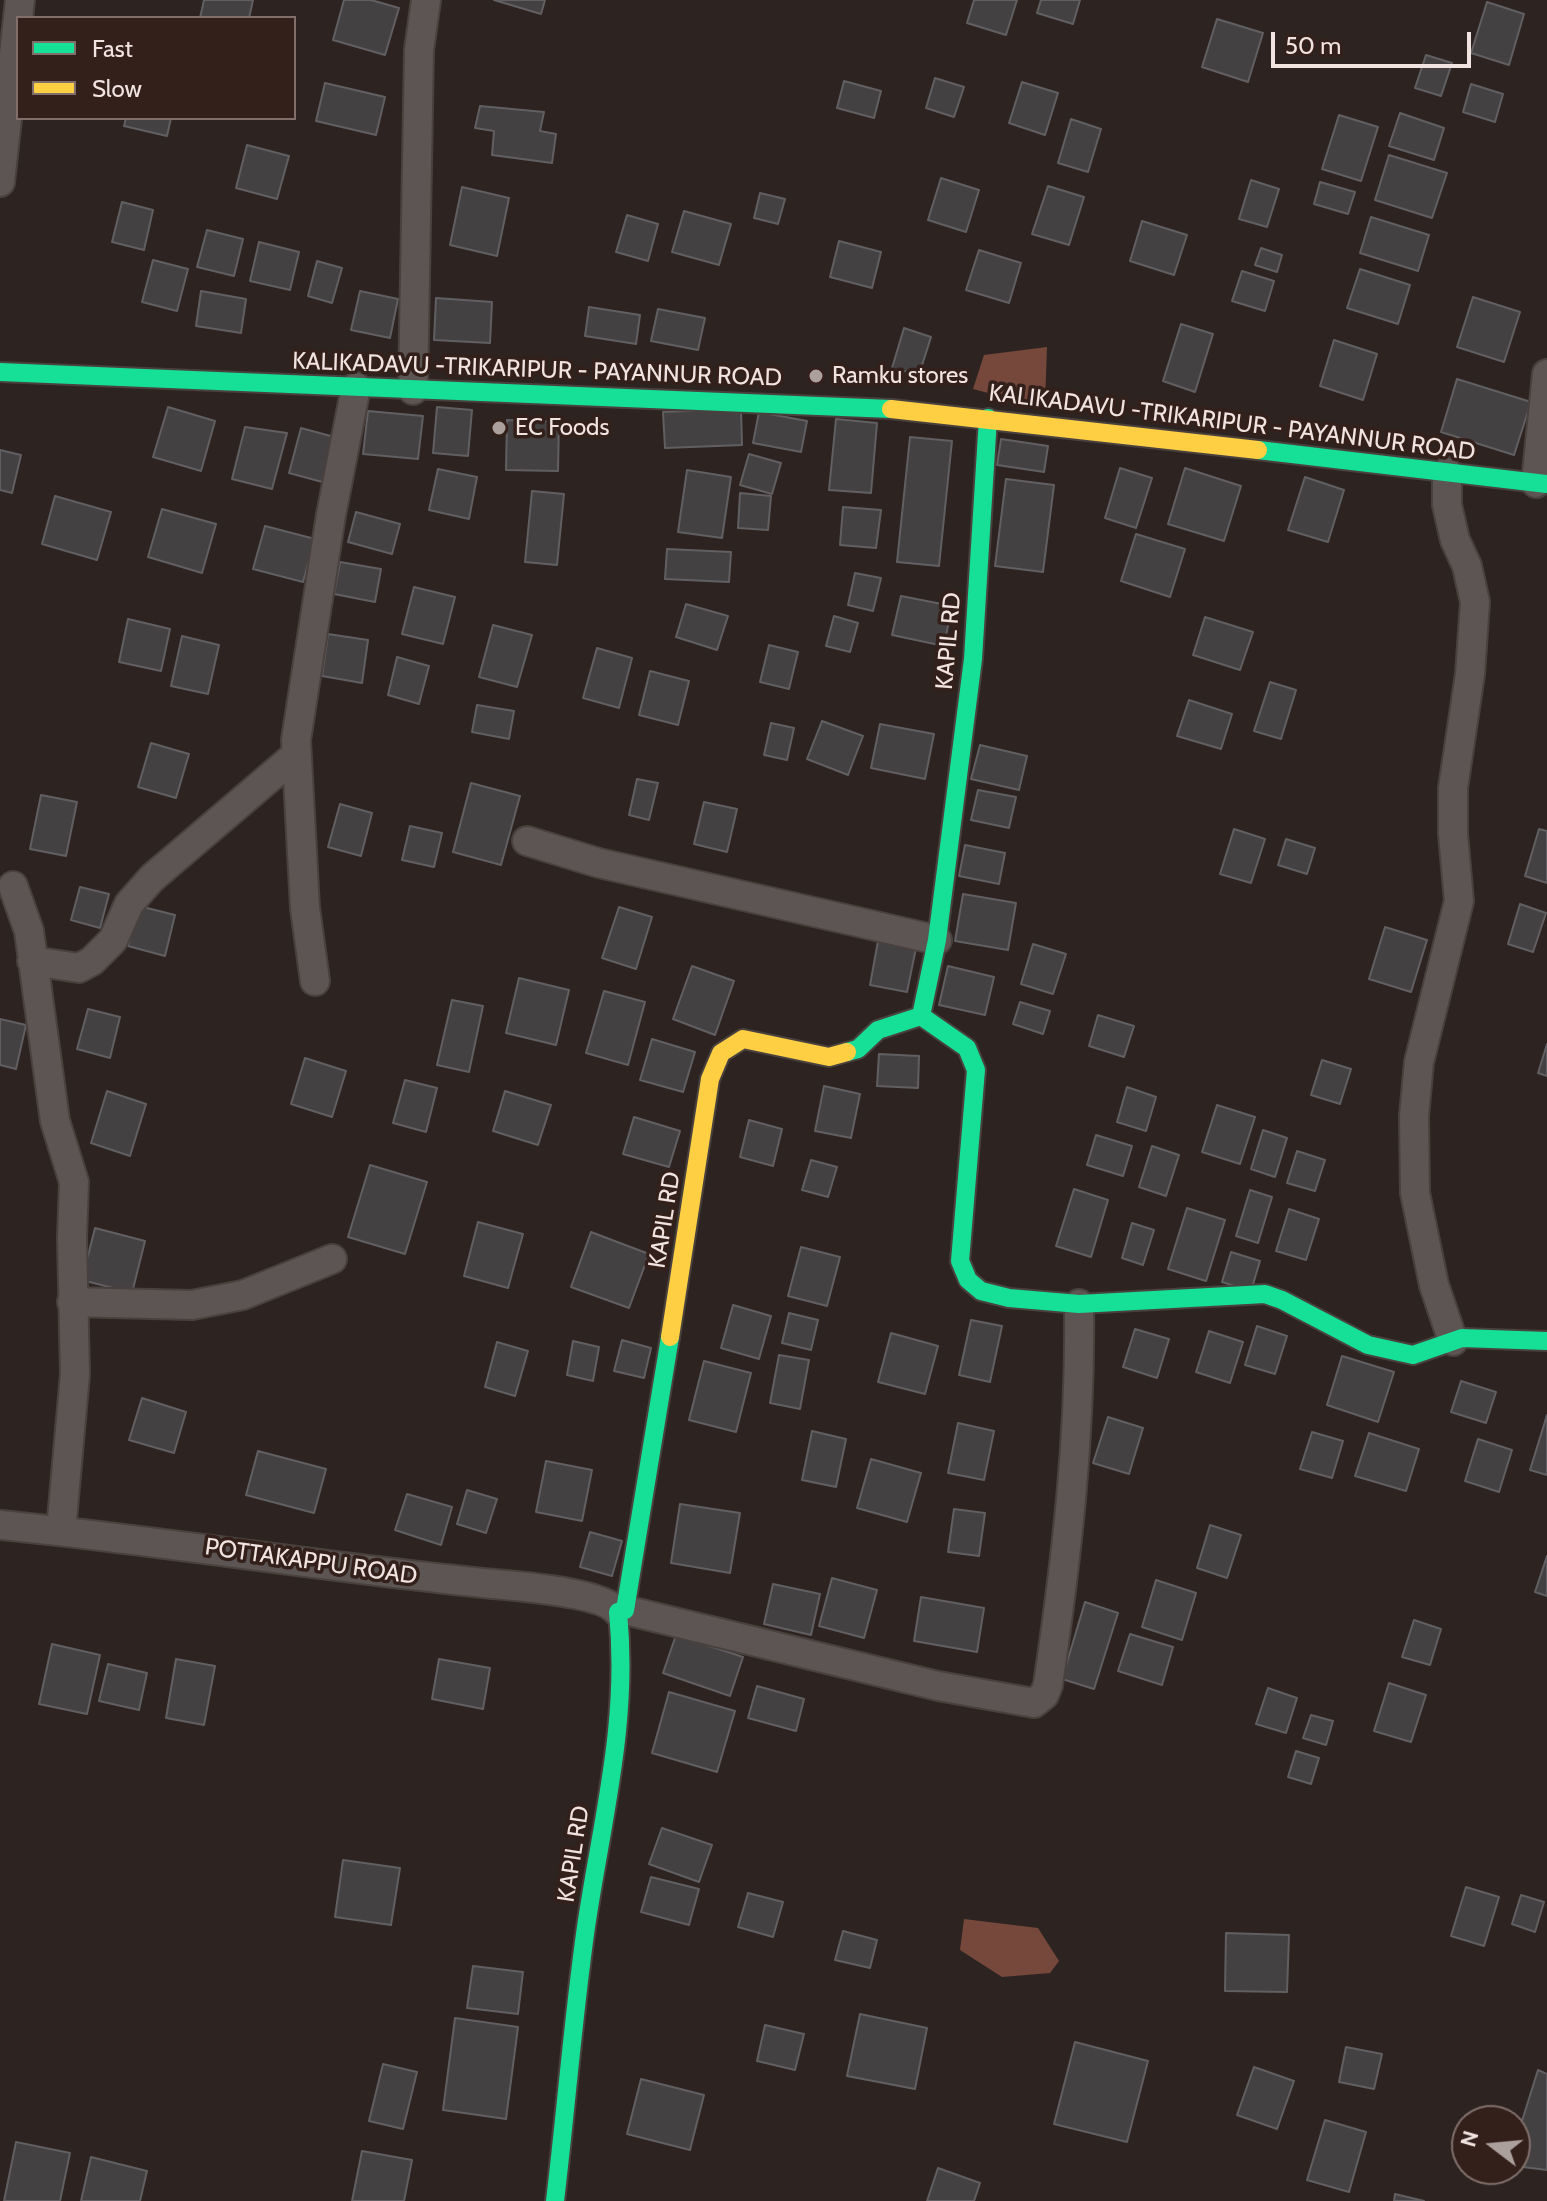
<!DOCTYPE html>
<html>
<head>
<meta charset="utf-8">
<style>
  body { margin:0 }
  #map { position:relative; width:1547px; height:2201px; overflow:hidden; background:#2d2421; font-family:Cabin,sans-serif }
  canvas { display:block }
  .legend { position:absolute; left:16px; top:16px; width:280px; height:104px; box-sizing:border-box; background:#33201b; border:2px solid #7f6e6a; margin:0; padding:10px 14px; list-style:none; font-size:24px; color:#f0e3e0 }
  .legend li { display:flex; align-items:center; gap:16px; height:40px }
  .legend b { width:40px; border:2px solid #7f6e6a }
  .north { position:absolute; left:1451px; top:2105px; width:80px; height:80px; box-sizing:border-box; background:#33201b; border:2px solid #7f6e6a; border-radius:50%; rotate:286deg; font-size:22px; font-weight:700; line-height:32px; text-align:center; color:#f0e3e0 }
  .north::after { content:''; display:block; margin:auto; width:28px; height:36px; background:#aca09d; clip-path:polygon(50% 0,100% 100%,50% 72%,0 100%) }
  .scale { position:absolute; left:1271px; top:32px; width:200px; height:36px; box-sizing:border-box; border:4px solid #f0e3e0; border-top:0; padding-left:10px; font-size:24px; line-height:28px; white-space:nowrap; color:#f0e3e0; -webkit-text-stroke:6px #33201b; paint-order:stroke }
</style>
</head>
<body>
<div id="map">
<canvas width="1547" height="2201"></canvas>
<ul class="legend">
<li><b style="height:10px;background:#16e098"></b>Fast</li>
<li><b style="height:10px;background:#ffcf43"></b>Slow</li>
</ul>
<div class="north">N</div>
<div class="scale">50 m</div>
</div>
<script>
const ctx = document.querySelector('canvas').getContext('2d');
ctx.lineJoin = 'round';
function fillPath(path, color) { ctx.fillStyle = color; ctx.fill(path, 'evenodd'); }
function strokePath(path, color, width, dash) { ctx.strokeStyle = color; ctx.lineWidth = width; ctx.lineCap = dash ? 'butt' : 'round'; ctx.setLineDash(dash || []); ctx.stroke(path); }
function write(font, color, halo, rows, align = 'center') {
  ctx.font = font + ' Cabin,sans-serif'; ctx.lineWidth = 7; ctx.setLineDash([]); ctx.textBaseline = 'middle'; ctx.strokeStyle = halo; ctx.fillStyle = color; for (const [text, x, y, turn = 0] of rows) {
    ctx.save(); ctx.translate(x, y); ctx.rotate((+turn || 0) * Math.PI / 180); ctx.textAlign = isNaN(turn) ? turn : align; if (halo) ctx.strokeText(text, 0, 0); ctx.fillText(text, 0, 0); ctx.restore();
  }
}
fillPath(new Path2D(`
  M 1047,347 L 1045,402 L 1007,398 L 973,389 L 984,355 Z
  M 964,1919 L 1038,1928 L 1059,1961 L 1050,1973 L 1002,1977 L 960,1950 Z`), '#76483c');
const building = new Path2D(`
  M 204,0 L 253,0 L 249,18 L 200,18 Z
  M 344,0 L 371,0 L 399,8 L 385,55 L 333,40 Z
  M 494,0 L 545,0 L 541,14 Z
  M 974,0 L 1017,0 L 1006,35 L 967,23 Z
  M 1041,0 L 1080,0 L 1073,24 L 1037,13 Z
  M 1487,2 L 1524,14 L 1509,65 L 1471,53 Z
  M 1217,19 L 1263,33 L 1248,82 L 1202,67 Z
  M 1426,55 L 1452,63 L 1441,96 L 1415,88 Z
  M 935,78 L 964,87 L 954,117 L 926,108 Z
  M 844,81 L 881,91 L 874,118 L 837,108 Z
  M 1022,82 L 1058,93 L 1045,135 L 1009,123 Z
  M 325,83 L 385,97 L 376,135 L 316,121 Z
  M 1471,84 L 1503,94 L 1495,122 L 1463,112 Z
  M 480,106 L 544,112 L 540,131 L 556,134 L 552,163 L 492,155 L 494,131 L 475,128 Z
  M 1400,113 L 1444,128 L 1434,160 L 1389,146 Z
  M 1339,115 L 1378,127 L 1361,181 L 1322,169 Z
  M 126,118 L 171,118 L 167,136 L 124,126 Z
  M 1071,119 L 1101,129 L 1088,172 L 1058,163 Z
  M 247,145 L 289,156 L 277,199 L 236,188 Z
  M 1389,155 L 1447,173 L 1432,218 L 1375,200 Z
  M 941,178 L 979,190 L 966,232 L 928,220 Z
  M 1251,180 L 1279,189 L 1267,227 L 1239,219 Z
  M 1320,182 L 1355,192 L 1348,214 L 1314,204 Z
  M 1048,186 L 1084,197 L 1069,245 L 1032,234 Z
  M 462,187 L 509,198 L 497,256 L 450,245 Z
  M 760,193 L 785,199 L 778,224 L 754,218 Z
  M 122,202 L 153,210 L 144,250 L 112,242 Z
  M 684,211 L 731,224 L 719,265 L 672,252 Z
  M 627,215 L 658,224 L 648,261 L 616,252 Z
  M 1371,217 L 1429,235 L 1418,271 L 1360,253 Z
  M 1142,221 L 1187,235 L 1174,275 L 1130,261 Z
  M 207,230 L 243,239 L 234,276 L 197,267 Z
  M 839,241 L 881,252 L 872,288 L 830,277 Z
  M 259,242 L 299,252 L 290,290 L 250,281 Z
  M 1261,248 L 1282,255 L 1277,272 L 1255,265 Z
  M 979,250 L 1021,263 L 1009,303 L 966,290 Z
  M 153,260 L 188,269 L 177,311 L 142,302 Z
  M 317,261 L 342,268 L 332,303 L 308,296 Z
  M 1360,269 L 1410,285 L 1398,324 L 1347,308 Z
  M 1242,271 L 1274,281 L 1265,311 L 1232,301 Z
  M 201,291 L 246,299 L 241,333 L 196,326 Z
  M 360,291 L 398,299 L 390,338 L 351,330 Z
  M 1473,297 L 1520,312 L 1504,362 L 1457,347 Z
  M 436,298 L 492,302 L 490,343 L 434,340 Z
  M 589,307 L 640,315 L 636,344 L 585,336 Z
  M 658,309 L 705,318 L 698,350 L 651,341 Z
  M 1181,324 L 1213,334 L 1195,392 L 1163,381 Z
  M 904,328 L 931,337 L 919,375 L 892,368 Z
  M 1334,340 L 1377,354 L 1363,400 L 1320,386 Z
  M 1457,379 L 1531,402 L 1514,455 L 1441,432 Z
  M 168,407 L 215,421 L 201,471 L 153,457 Z
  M 437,407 L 472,410 L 468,456 L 433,453 Z
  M 741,409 L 742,445 L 665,448 L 663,412 Z
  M 368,411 L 423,416 L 418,459 L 363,454 Z
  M 759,412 L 807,421 L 801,452 L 753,443 Z
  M 836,419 L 877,423 L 871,493 L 829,490 Z
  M 507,420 L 559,422 L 558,471 L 506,470 Z
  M 245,427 L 287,433 L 272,489 L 232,479 Z
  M 301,428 L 338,438 L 326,483 L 289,473 Z
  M 910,437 L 952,441 L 939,566 L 897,562 Z
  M 1001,439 L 1048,446 L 1044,472 L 997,465 Z
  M 0,450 L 21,455 L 12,493 L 0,490 Z
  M 749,454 L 781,463 L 772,494 L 740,485 Z
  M 1120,468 L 1152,478 L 1136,528 L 1105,518 Z
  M 1185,468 L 1241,486 L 1224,541 L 1168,524 Z
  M 438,469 L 477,477 L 469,519 L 429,510 Z
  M 687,470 L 731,477 L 722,538 L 678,532 Z
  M 1305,477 L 1344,490 L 1328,542 L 1288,530 Z
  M 1006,479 L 1054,485 L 1043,572 L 995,566 Z
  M 532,491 L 564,494 L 557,565 L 525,562 Z
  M 740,493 L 771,496 L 768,530 L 738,528 Z
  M 55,496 L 111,512 L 97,560 L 42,544 Z
  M 843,507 L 881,510 L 876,548 L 840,545 Z
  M 162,509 L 216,524 L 202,573 L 148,557 Z
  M 356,512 L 400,524 L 392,554 L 348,542 Z
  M 265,526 L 315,539 L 303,582 L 253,569 Z
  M 1136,534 L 1185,549 L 1170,597 L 1121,581 Z
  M 667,549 L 731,552 L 729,582 L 665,579 Z
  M 340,562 L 381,569 L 375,602 L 334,594 Z
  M 855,573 L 881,578 L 873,611 L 848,605 Z
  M 414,587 L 455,597 L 443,644 L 402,634 Z
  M 901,596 L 952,606 L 944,646 L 892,635 Z
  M 686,604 L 728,616 L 717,650 L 676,637 Z
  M 834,616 L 858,623 L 850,652 L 826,646 Z
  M 1205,617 L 1253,632 L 1240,670 L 1193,655 Z
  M 128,619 L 170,629 L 161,671 L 119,662 Z
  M 493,625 L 532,635 L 517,687 L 479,677 Z
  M 328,634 L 368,640 L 362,683 L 322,676 Z
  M 182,636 L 219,645 L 208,694 L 171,686 Z
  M 769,645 L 798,652 L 789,689 L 760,682 Z
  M 597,648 L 632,658 L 619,708 L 583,698 Z
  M 397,657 L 429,666 L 419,704 L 388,695 Z
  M 650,671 L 689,681 L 678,725 L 639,715 Z
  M 1270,682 L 1296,690 L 1281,739 L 1254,731 Z
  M 1189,700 L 1232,714 L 1221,749 L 1177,736 Z
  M 477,705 L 514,711 L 509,739 L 472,732 Z
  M 822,721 L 863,736 L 848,775 L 807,759 Z
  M 771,723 L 794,728 L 787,760 L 764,755 Z
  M 880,724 L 934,734 L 925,779 L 871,768 Z
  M 151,743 L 189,754 L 176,798 L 138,787 Z
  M 980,745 L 1027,756 L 1019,790 L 971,779 Z
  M 637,779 L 658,783 L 649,820 L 629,815 Z
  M 471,783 L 520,796 L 501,865 L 453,852 Z
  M 978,790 L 1016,797 L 1009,828 L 971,820 Z
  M 41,795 L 77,802 L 66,856 L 30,849 Z
  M 704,802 L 737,809 L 727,852 L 694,844 Z
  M 340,804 L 372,813 L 361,856 L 328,847 Z
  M 410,826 L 442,833 L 434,867 L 402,860 Z
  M 1234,829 L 1265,839 L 1251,883 L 1220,874 Z
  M 1539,829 L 1547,831 L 1547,883 L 1525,876 Z
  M 1286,839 L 1315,848 L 1307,874 L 1278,865 Z
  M 965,845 L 1005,853 L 999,884 L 959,876 Z
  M 80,887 L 109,894 L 100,928 L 71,920 Z
  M 963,894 L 1016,903 L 1008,950 L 955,941 Z
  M 1520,904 L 1546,913 L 1533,952 L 1508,944 Z
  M 139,906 L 175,915 L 165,956 L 128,946 Z
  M 619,907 L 652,917 L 636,969 L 602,958 Z
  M 1385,927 L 1427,940 L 1411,992 L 1369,979 Z
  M 878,941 L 916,948 L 907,992 L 870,985 Z
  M 1033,944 L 1066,954 L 1053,994 L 1021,984 Z
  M 692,966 L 734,981 L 715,1035 L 673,1019 Z
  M 948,966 L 994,977 L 985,1015 L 939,1005 Z
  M 519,978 L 569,990 L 556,1045 L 506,1033 Z
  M 604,991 L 645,1002 L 628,1065 L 586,1053 Z
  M 452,1000 L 483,1006 L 469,1072 L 437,1065 Z
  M 1020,1002 L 1050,1011 L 1043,1034 L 1013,1024 Z
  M 88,1009 L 120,1017 L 110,1058 L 77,1049 Z
  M 1098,1015 L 1134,1026 L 1124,1057 L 1089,1046 Z
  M 0,1019 L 26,1025 L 16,1069 L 0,1065 Z
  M 652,1039 L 695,1052 L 683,1092 L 640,1080 Z
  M 1547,1044 L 1547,1076 L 1538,1073 Z
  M 879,1054 L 919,1056 L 918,1088 L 877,1086 Z
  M 305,1058 L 346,1071 L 332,1117 L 291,1104 Z
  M 1322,1060 L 1351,1069 L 1340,1104 L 1311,1095 Z
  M 405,1080 L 437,1088 L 426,1132 L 393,1123 Z
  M 824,1086 L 860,1094 L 851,1138 L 815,1131 Z
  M 1127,1087 L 1156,1097 L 1146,1131 L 1117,1122 Z
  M 107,1091 L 146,1104 L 130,1156 L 91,1143 Z
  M 505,1091 L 551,1105 L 538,1145 L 493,1131 Z
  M 1217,1105 L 1255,1117 L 1240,1164 L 1202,1152 Z
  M 634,1117 L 680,1131 L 669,1167 L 623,1154 Z
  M 749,1120 L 782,1129 L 773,1166 L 740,1157 Z
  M 1263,1130 L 1287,1138 L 1275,1177 L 1251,1169 Z
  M 1096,1135 L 1132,1146 L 1123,1176 L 1087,1165 Z
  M 1152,1146 L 1179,1155 L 1166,1196 L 1139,1187 Z
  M 1297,1151 L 1325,1160 L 1315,1191 L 1287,1183 Z
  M 811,1160 L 837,1167 L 828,1197 L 802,1190 Z
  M 370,1165 L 427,1182 L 405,1254 L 348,1237 Z
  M 1074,1189 L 1108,1200 L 1091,1257 L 1056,1246 Z
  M 1250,1190 L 1272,1197 L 1258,1243 L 1236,1236 Z
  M 1187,1208 L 1225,1220 L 1206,1281 L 1168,1269 Z
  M 1289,1209 L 1319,1219 L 1306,1260 L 1276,1251 Z
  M 478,1222 L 523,1234 L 508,1288 L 464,1276 Z
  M 1132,1223 L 1154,1230 L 1143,1265 L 1122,1258 Z
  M 95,1228 L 145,1241 L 132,1293 L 82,1280 Z
  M 591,1232 L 649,1254 L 629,1308 L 571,1287 Z
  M 801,1247 L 840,1257 L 827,1306 L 788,1296 Z
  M 1231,1252 L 1260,1261 L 1251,1291 L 1222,1282 Z
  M 733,1305 L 771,1316 L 759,1359 L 721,1348 Z
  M 789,1313 L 818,1320 L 811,1350 L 782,1343 Z
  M 971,1320 L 1002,1326 L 990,1382 L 959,1375 Z
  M 1257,1326 L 1287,1336 L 1275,1374 L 1245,1365 Z
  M 1135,1329 L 1169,1339 L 1157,1378 L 1123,1367 Z
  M 1209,1331 L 1243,1342 L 1230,1383 L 1196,1372 Z
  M 891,1333 L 938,1346 L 925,1394 L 878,1382 Z
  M 622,1340 L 651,1348 L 644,1378 L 614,1371 Z
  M 573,1341 L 599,1347 L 593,1381 L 567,1375 Z
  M 497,1342 L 528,1351 L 515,1396 L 485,1387 Z
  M 779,1355 L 809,1360 L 800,1409 L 770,1403 Z
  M 1342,1356 L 1394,1372 L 1378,1422 L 1327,1405 Z
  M 704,1361 L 751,1373 L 736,1432 L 689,1420 Z
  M 1461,1381 L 1496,1392 L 1486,1423 L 1451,1412 Z
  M 142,1398 L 186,1412 L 174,1453 L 129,1440 Z
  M 1547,1415 L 1547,1475 L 1530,1470 Z
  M 1108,1417 L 1143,1428 L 1129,1474 L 1093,1463 Z
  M 958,1423 L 994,1431 L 984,1480 L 948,1473 Z
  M 812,1431 L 846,1439 L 836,1487 L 802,1480 Z
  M 1312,1432 L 1343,1441 L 1332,1478 L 1300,1469 Z
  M 1369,1433 L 1419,1449 L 1406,1491 L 1355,1476 Z
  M 1478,1439 L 1512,1450 L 1499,1492 L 1465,1481 Z
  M 258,1451 L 326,1469 L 314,1513 L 246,1495 Z
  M 871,1459 L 921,1473 L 907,1522 L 857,1508 Z
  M 546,1461 L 592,1470 L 582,1521 L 536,1512 Z
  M 467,1490 L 497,1499 L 486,1533 L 457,1524 Z
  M 407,1494 L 452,1507 L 441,1545 L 395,1530 Z
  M 680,1504 L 740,1513 L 730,1573 L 671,1563 Z
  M 954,1509 L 985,1513 L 979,1556 L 948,1552 Z
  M 1210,1525 L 1241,1535 L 1227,1578 L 1197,1568 Z
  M 590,1532 L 622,1541 L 612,1576 L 580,1567 Z
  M 1547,1556 L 1547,1596 L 1535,1592 Z
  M 832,1578 L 877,1590 L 864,1638 L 819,1626 Z
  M 1156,1580 L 1196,1593 L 1182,1640 L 1142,1627 Z
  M 773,1584 L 820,1594 L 811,1635 L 764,1624 Z
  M 921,1597 L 984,1608 L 977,1652 L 914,1641 Z
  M 1085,1602 L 1118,1613 L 1094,1689 L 1062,1679 Z
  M 1414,1620 L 1441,1629 L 1430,1665 L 1402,1657 Z
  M 1130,1634 L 1173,1647 L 1162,1685 L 1118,1671 Z
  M 676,1635 L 743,1657 L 730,1696 L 663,1673 Z
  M 52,1644 L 100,1655 L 87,1714 L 39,1704 Z
  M 176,1659 L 215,1666 L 204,1725 L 166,1718 Z
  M 439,1659 L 490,1668 L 483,1709 L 432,1699 Z
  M 108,1664 L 147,1673 L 139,1710 L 99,1701 Z
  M 1389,1683 L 1426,1695 L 1411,1742 L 1374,1731 Z
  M 757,1686 L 804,1699 L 796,1731 L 748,1718 Z
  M 1268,1688 L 1297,1698 L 1286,1733 L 1256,1724 Z
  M 669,1692 L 735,1711 L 717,1772 L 652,1753 Z
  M 1311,1715 L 1333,1721 L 1326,1745 L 1303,1738 Z
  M 1296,1751 L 1319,1758 L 1311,1784 L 1288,1777 Z
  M 662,1828 L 712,1845 L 699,1882 L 649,1864 Z
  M 343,1860 L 400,1868 L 391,1925 L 335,1917 Z
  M 651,1877 L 699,1889 L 689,1925 L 641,1912 Z
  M 1466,1887 L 1499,1897 L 1484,1946 L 1451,1936 Z
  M 748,1893 L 783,1902 L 773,1937 L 738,1927 Z
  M 1521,1895 L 1544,1902 L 1535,1932 L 1512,1924 Z
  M 843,1931 L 877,1940 L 870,1968 L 835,1960 Z
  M 1226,1933 L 1289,1935 L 1287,1992 L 1225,1991 Z
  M 473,1966 L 523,1972 L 518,2014 L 467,2008 Z
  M 860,2014 L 927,2028 L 915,2089 L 847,2076 Z
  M 455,2018 L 518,2027 L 506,2119 L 443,2110 Z
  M 765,2025 L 804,2034 L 795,2070 L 757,2061 Z
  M 1075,2042 L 1148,2061 L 1127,2142 L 1054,2124 Z
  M 1346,2047 L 1382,2054 L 1374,2089 L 1339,2082 Z
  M 383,2064 L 417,2072 L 403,2129 L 369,2121 Z
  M 1254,2067 L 1294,2081 L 1277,2129 L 1237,2115 Z
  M 1538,2070 L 1547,2074 L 1547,2170 L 1515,2166 L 1515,2143 Z
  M 641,2079 L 704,2095 L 690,2150 L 627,2134 Z
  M 1325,2120 L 1366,2132 L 1349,2192 L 1307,2180 Z
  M 16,2142 L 70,2153 L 60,2201 L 4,2201 Z
  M 362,2151 L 412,2160 L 404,2201 L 352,2201 Z
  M 91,2157 L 147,2171 L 140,2201 L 81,2201 Z
  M 938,2168 L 980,2183 L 974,2201 L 927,2201 Z
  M 1395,2194 L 1424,2201 L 1394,2201 Z`);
fillPath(building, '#444143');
strokePath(building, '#615f61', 2);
const street = new Path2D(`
  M 0,182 L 20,0
  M 413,390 L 419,50 L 426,0
  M 1447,472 L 1447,505 L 1455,540 L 1467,566 L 1475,602 L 1470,674 L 1453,788 L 1453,834 L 1459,901 L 1419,1062 L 1414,1116 L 1415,1193 L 1434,1285 L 1453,1341
  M 1536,483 L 1547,374
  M 527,841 L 599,863 L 937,940
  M 13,886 L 29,931 L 55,1121 L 74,1182 L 72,1238 L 75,1374 L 61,1531
  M 32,961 L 79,968 L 92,961 L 113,940 L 129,904 L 152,878 L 296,755
  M 315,981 L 305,908 L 296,740 L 331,515 L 356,387
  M 72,1302 L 192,1305 L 243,1295 L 332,1259
  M 0,1525 C 162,1541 322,1567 483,1583 C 512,1586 602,1591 618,1612
  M 625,1610 L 938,1686 L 1034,1703 L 1044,1695 L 1048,1685 C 1067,1556 1081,1434 1079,1304`);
const fast = new Path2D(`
  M 0,372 L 891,409
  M 1258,450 L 1547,484
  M 921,1016 L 967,1048 L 976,1070 L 960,1261 L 968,1280 L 981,1291 L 1009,1298 L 1079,1304 L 1265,1294 L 1282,1300 L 1368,1345 L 1413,1355 L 1462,1338 L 1547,1341
  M 847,1052 L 858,1049 L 878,1030 L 921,1016 L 937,940 L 973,659 L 988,418
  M 555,2201 C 566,2110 573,2018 586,1927 C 602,1819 629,1723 618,1612 L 625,1610 L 670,1337`);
const slow = new Path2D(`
  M 891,409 L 1258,450
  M 670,1337 L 710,1079 L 721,1053 L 743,1039 L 829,1057 L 847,1052`);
strokePath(street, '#49413e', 32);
strokePath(fast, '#49413e', 22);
strokePath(slow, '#49413e', 22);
strokePath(street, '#5d5553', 28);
strokePath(fast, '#16e098', 18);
strokePath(slow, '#ffcf43', 18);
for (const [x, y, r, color] of [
  [816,376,8,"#aca09d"],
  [499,428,8,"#aca09d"]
]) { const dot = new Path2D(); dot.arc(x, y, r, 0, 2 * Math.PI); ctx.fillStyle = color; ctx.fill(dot); strokePath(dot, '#33201b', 3); }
write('24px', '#f0e3e0', '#33201b', [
  ["KALIKADAVU -TRIKARIPUR - PAYANNUR ROAD",537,370,2],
  ["KALIKADAVU -TRIKARIPUR - PAYANNUR ROAD",1232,423,7],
  ["KAPIL RD",949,641,-85],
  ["KAPIL RD",665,1220,-81],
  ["POTTAKAPPU ROAD",311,1562,8],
  ["KAPIL RD",574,1854,-81]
]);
write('24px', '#f0e3e0', '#33201b', [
  ["Ramku stores",832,376],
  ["EC Foods",515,428]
], 'left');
</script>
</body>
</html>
